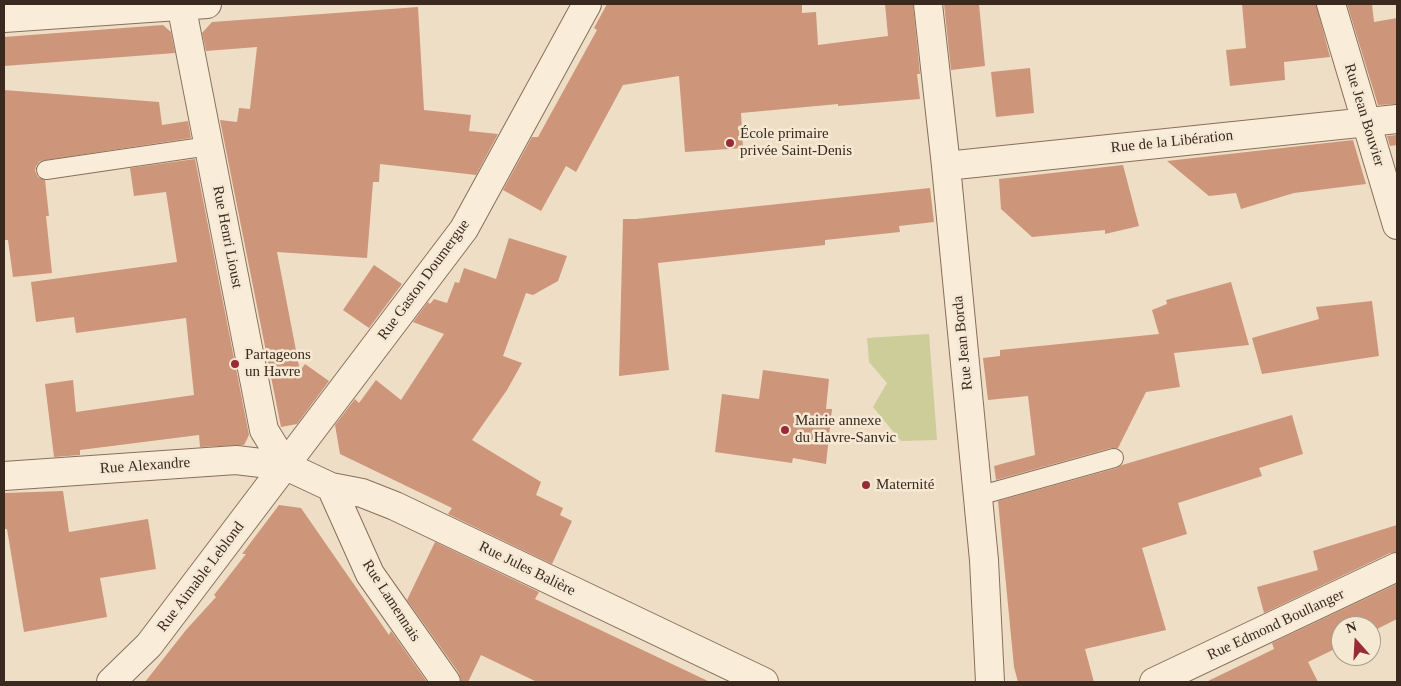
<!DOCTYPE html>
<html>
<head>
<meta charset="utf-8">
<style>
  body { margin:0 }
  #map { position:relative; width:1401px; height:686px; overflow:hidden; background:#eedec5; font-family:"Times New Roman",serif }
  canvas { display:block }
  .frame { position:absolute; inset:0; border:5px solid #39291f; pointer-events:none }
  .north { position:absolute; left:1331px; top:616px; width:50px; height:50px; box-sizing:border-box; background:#f6e9d4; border:1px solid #aa9c8c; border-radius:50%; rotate:341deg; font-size:14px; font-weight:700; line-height:20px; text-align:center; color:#39291f }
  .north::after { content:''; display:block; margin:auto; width:18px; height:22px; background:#992a36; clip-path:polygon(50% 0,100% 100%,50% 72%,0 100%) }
</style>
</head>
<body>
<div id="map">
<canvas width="1401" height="686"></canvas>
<div class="frame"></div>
<div class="north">N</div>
</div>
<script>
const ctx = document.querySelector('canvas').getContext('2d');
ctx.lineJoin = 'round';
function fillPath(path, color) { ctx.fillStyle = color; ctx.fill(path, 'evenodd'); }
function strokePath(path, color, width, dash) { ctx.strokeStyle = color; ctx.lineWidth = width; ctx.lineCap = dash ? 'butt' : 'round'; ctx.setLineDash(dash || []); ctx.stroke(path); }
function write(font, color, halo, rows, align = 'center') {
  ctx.font = font + ' "Times New Roman",serif'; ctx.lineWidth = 5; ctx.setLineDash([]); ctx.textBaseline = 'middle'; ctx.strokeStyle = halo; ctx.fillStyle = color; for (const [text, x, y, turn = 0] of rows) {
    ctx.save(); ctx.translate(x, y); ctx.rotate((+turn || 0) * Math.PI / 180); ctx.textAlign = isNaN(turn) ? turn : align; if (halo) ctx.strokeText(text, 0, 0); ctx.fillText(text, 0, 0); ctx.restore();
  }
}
fillPath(new Path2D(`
  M 929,334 L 937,440 L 901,441 L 873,407 L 887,383 L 869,362 L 867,338 Z`), '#cccd98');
fillPath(new Path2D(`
  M 607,4 L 802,4 L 802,13 L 816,12 L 818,45 L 888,36 L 885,4 L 913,4 L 920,74 L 917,74 L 920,99 L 838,106 L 838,104 L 741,113 L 743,148 L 685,152 L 679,76 L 623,85 L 576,172 L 566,166 L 541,211 L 503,190 L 532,137 L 538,137 L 597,30 L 594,28 Z
  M 944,4 L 979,4 L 985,66 L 951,70 Z
  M 1242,4 L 1316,4 L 1330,57 L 1284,62 L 1285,80 L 1230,86 L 1226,50 L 1246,48 Z
  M 1347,4 L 1372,4 L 1374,22 L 1397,18 L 1397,104 L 1378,105 Z
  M 418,7 L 424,110 L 471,115 L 469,131 L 498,134 L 476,175 L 380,164 L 379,182 L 373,182 L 367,258 L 277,252 L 300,371 L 305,364 L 329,381 L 297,424 L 281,427 L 220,120 L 237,122 L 239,108 L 250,109 L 257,47 L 206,51 L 202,33 L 212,22 Z
  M 163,25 L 171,32 L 175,53 L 4,66 L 4,37 Z
  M 1030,68 L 1034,113 L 996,117 L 991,72 Z
  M 4,90 L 159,102 L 162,125 L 188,121 L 191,138 L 40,161 L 36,166 L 35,171 L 38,177 L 45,180 L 49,216 L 46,216 L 52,273 L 13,277 L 8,240 L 4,240 Z
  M 1397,135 L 1397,145 L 1390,146 L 1387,136 Z
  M 1353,140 L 1366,184 L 1294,193 L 1241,209 L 1236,193 L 1209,196 L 1167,161 Z
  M 195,159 L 249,435 L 244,445 L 200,447 L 199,435 L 80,450 L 80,455 L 54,457 L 45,384 L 73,380 L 76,412 L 194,395 L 186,318 L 76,333 L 74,317 L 36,322 L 31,282 L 177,262 L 166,192 L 134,196 L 130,168 Z
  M 1123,165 L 1139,226 L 1105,234 L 1105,230 L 1032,237 L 1001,209 L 999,179 Z
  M 930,188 L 934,222 L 899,226 L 900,232 L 825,240 L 825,245 L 658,263 L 669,370 L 619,376 L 623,219 L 636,219 Z
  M 509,238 L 567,256 L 558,281 L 533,295 L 526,293 L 503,356 L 522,363 L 507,390 L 472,440 L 541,482 L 536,495 L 563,508 L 560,515 L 572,521 L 552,564 L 448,514 L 452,508 L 340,454 L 335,425 L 355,399 L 359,403 L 376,380 L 401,400 L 444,334 L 413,322 L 428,302 L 430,304 L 434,299 L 447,303 L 455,282 L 459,283 L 464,268 L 496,279 Z
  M 374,265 L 402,284 L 369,328 L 343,310 Z
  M 1231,282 L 1249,345 L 1174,353 L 1180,387 L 1146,392 L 1118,448 L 1111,448 L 996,480 L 994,466 L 1035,455 L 1028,396 L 988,400 L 983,358 L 1000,356 L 1000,350 L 1159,334 L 1152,310 L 1167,304 L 1166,300 Z
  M 1372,301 L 1379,356 L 1262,374 L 1252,338 L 1319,319 L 1316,307 Z
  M 763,370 L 829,379 L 826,409 L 832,409 L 826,464 L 793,458 L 792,463 L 715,452 L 722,394 L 759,399 Z
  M 1292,415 L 1303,454 L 1259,468 L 1262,476 L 1178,503 L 1187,534 L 1142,548 L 1166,630 L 1085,649 L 1094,682 L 1018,682 L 1014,667 L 998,501 L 1117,468 L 1122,465 Z
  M 63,491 L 69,532 L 148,519 L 156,569 L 100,578 L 107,617 L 24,632 L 7,529 L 4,529 L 4,493 Z
  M 279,505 L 301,508 L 389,635 L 391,631 L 427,682 L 145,682 L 186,630 L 216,597 L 214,595 L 246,554 L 242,554 Z
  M 1397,525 L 1397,552 L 1390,553 L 1264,613 L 1257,587 L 1318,570 L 1313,551 Z
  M 435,542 L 539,592 L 535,599 L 710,682 L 537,682 L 481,655 L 468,682 L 461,682 L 459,673 L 407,600 Z
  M 1397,584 L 1397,619 L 1371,632 L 1371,626 L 1341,626 L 1341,646 L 1308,662 L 1318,682 L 1206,682 L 1274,649 L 1272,643 Z`), '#cd957a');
const service = new Path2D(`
  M 46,170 L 209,146
  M 978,496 L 1114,458`);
const minor = new Path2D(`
  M 181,4 L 264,430 L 286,466
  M 928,4 L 946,166 L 984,560 L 990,682
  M 1331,4 L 1397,225
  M 4,18 L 207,4
  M 946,166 L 1397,119
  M 4,476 L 236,460 L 286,466 L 331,487 L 362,493 L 395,506 L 764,682
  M 331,487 L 370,574 L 446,682
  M 111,682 L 149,645 L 464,229 L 587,4
  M 1154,682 L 1397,567`);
strokePath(service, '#896f5b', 20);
strokePath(minor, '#896f5b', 30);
strokePath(service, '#f9ecd8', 18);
strokePath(minor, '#f9ecd8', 28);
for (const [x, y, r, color] of [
  [730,143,5,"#992a36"],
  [235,364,5,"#992a36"],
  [785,430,5,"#992a36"],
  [866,485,5,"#992a36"]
]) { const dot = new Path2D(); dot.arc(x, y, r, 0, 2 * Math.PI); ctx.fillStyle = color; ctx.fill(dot); strokePath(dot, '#f6e9d4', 2); }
write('15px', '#39291f', '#f6e9d4', [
  ["Rue Jean Bouvier",1364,115,73],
  ["Rue de la Libération",1172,142,-6],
  ["Rue Henri Lioust",227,237,79],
  ["Rue Gaston Doumergue",424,280,-54],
  ["Rue Jean Borda",963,343,-96],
  ["Rue Alexandre",145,466,-4],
  ["Rue Jules Balière",527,569,26],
  ["Rue Aimable Leblond",201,577,-53],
  ["Rue Lamennais",391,601,57],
  ["Rue Edmond Boullanger",1276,625,-25]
]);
write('15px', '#39291f', '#f6e9d4', [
  ["École primaire",740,134],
  ["privée Saint-Denis",740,151],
  ["Partageons",245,355],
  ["un Havre",245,372],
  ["Mairie annexe",795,421],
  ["du Havre-Sanvic",795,438],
  ["Maternité",876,485]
], 'left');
</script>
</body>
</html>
